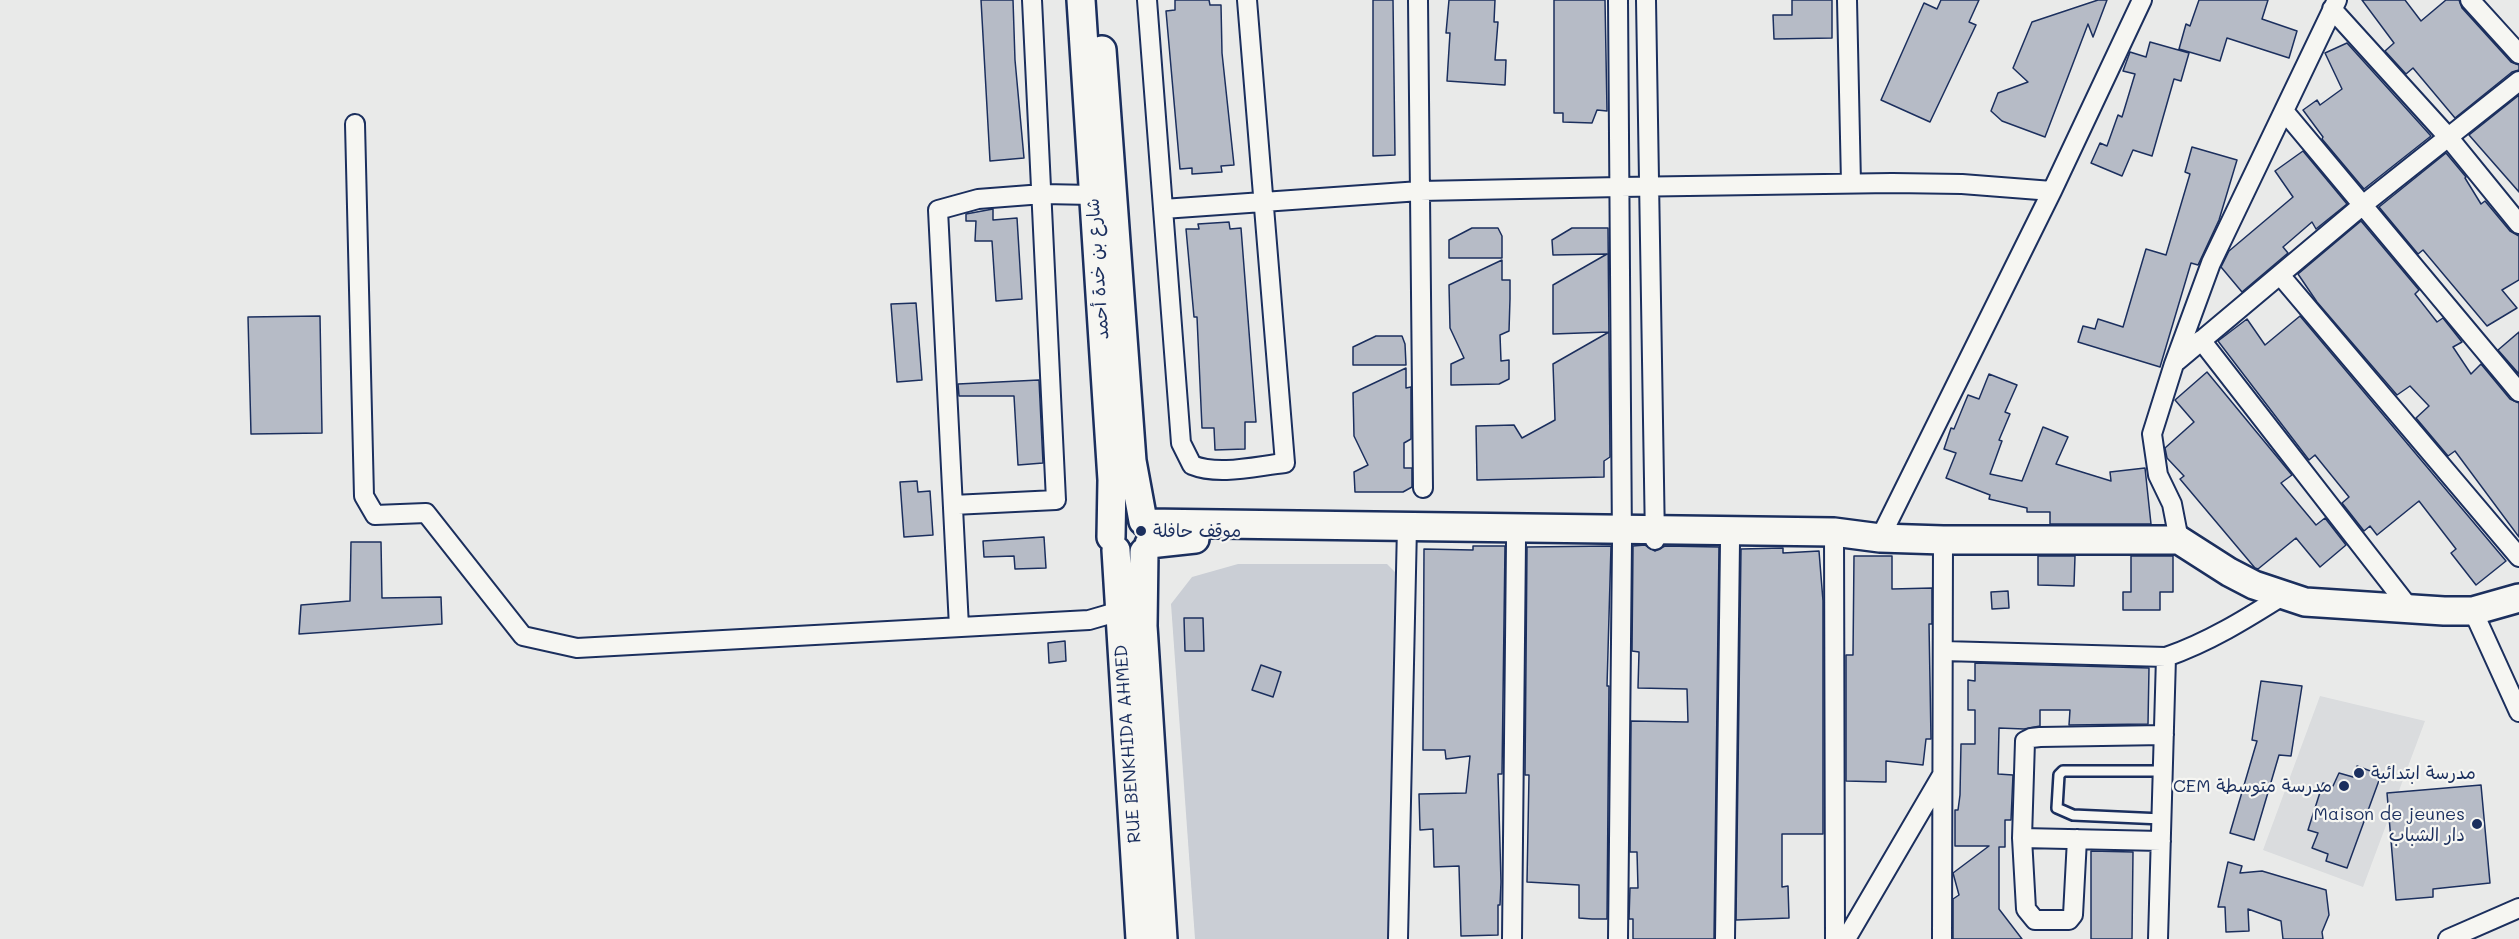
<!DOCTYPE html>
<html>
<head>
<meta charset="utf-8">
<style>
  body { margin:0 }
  canvas { display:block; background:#e9eae9 }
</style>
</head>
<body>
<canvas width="2519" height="939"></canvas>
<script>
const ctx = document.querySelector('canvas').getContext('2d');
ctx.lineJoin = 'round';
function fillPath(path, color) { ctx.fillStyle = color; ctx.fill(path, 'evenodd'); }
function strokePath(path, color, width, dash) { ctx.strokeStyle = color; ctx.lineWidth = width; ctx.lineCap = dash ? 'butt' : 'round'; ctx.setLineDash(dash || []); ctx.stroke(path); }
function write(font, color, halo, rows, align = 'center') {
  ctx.font = font + ' Mali,"Playpen Sans Arabic",sans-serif'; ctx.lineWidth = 4.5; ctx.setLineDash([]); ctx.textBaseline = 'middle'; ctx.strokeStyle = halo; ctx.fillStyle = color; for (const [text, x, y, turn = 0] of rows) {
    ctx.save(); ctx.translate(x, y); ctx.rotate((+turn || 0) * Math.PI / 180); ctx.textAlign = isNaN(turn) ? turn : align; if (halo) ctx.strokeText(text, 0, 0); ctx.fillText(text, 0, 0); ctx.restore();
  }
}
fillPath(new Path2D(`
  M 2320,696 L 2425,721 L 2363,887 L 2263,850 Z`), '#dadcde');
fillPath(new Path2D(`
  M 1238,564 L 1387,564 L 1399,576 L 1398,939 L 1195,939 L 1171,604 L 1192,577 Z`), '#caced5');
const building = new Path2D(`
  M 981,0 L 1013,0 L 1015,60 L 1024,158 L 990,161 Z
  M 1175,0 L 1209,0 L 1210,5 L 1221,5 L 1222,53 L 1234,165 L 1221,166 L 1222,172 L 1192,174 L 1192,168 L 1180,169 L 1166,11 L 1175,10 Z
  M 1373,0 L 1393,0 L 1395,155 L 1373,156 Z
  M 1449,0 L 1495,0 L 1494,22 L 1498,22 L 1495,60 L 1506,60 L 1505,85 L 1447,81 L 1450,33 L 1446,33 Z
  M 1554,0 L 1605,0 L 1607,111 L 1597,110 L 1592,123 L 1563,122 L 1563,113 L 1554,113 Z
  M 1792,0 L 1832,0 L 1832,38 L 1774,39 L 1773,15 L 1792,15 Z
  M 1941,0 L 1979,0 L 1969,22 L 1976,25 L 1930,122 L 1881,100 L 1924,3 L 1937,9 Z
  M 2098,0 L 2107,0 L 2093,37 L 2088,24 L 2045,137 L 2002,121 L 1991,111 L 1998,93 L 2028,82 L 2013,68 L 2032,22 Z
  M 2199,0 L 2268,0 L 2262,19 L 2297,31 L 2289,58 L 2227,38 L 2220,61 L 2179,49 L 2186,24 L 2190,26 Z
  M 2362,0 L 2405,0 L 2421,21 L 2446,0 L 2459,0 L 2462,8 L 2511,62 L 2519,65 L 2519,70 L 2512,72 L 2455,118 L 2413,68 L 2406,74 L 2385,51 L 2394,43 Z
  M 2150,42 L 2189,53 L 2181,81 L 2174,79 L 2152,156 L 2133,150 L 2122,176 L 2091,163 L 2100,143 L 2107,146 L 2118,115 L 2122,117 L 2135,74 L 2123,71 L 2130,52 L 2146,57 Z
  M 2347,43 L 2431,136 L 2364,189 L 2322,139 L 2323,137 L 2303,110 L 2317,100 L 2320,105 L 2342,89 L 2325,53 Z
  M 2519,95 L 2519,192 L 2469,135 Z
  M 2192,147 L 2237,160 L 2219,220 L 2198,265 L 2191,263 L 2160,367 L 2078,342 L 2083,326 L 2095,329 L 2098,319 L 2123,327 L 2146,249 L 2166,255 L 2190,174 L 2185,172 Z
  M 2303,151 L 2347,204 L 2316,229 L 2312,222 L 2283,247 L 2288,253 L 2242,292 L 2221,267 L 2229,251 L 2293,197 L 2275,171 Z
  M 2446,153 L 2466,177 L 2465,178 L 2481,204 L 2485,201 L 2510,231 L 2519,236 L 2519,280 L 2502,290 L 2517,308 L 2487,326 L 2423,250 L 2418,254 L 2379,207 Z
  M 993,209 L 993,220 L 1017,218 L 1022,299 L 996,301 L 992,241 L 975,241 L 976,221 L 966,221 L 966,214 Z
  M 2361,221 L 2419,290 L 2415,294 L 2437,322 L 2443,318 L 2462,342 L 2453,347 L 2471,374 L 2481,364 L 2510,399 L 2519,403 L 2519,537 L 2455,451 L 2448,456 L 2416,418 L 2429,406 L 2410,386 L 2397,395 L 2317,302 L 2298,274 Z
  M 1229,222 L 1230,229 L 1241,228 L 1256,422 L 1245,422 L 1245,449 L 1215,450 L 1214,428 L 1202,428 L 1197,317 L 1194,317 L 1186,229 L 1199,229 L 1198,224 Z
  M 1472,228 L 1498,228 L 1502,236 L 1502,258 L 1449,258 L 1449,240 Z
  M 1572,228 L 1608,228 L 1610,457 L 1604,461 L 1604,477 L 1477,480 L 1476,426 L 1514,425 L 1522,438 L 1555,420 L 1553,364 L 1609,332 L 1553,334 L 1553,285 L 1607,254 L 1553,255 L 1552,240 Z
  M 1502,260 L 1502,280 L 1510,280 L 1510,299 L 1509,331 L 1500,335 L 1501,361 L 1509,360 L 1509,379 L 1499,384 L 1451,385 L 1451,364 L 1464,358 L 1450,328 L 1449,285 Z
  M 916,303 L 922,380 L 897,382 L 891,304 Z
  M 320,316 L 322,433 L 251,434 L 248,317 Z
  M 2300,316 L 2506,561 L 2476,585 L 2451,553 L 2456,549 L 2419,501 L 2377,535 L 2370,526 L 2364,531 L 2342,503 L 2349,497 L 2315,455 L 2309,460 L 2218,341 L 2247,319 L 2265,345 Z
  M 2519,332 L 2519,374 L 2498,350 Z
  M 1376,336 L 1402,336 L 1405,344 L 1406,365 L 1353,365 L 1353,347 Z
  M 1406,368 L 1406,388 L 1411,387 L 1411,439 L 1404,443 L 1404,468 L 1412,468 L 1412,487 L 1403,492 L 1355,492 L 1354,472 L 1368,465 L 1354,436 L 1353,393 Z
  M 2207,372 L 2292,475 L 2281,483 L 2316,525 L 2325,518 L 2346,545 L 2320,567 L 2296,538 L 2258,569 L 2255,568 L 2180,479 L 2184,476 L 2167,458 L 2165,448 L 2194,422 L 2175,400 Z
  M 1989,374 L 2017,385 L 2005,412 L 2010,414 L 1999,440 L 2002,441 L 1990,474 L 2022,481 L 2043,427 L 2068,437 L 2056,464 L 2111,481 L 2110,472 L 2145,468 L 2151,524 L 2050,524 L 2050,512 L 2027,512 L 2027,508 L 1989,499 L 1990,495 L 1946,478 L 1956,453 L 1944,449 L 1951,428 L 1954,429 L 1968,395 L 1979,399 Z
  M 1039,380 L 1043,463 L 1018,465 L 1014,396 L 959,396 L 958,384 Z
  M 917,481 L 918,492 L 930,491 L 933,535 L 904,537 L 900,482 Z
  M 1044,537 L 1046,568 L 1015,569 L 1014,556 L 984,557 L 983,541 Z
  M 351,542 L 381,542 L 382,598 L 441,597 L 442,624 L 299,634 L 301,605 L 350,601 Z
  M 1645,545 L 1655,551 L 1665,546 L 1719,547 L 1714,939 L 1633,939 L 1633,919 L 1629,919 L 1630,888 L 1638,888 L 1637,852 L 1630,852 L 1631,721 L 1688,722 L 1687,689 L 1638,688 L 1639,652 L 1632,651 L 1633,546 Z
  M 1473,546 L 1505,546 L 1502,774 L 1498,774 L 1501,882 L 1500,905 L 1498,905 L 1498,935 L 1461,936 L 1459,866 L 1434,867 L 1433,829 L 1420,830 L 1419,794 L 1466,793 L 1470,756 L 1446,759 L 1445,750 L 1423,750 L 1424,549 L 1473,550 Z
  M 1611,546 L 1607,686 L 1609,686 L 1607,919 L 1592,919 L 1579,918 L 1579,885 L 1527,882 L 1529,775 L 1525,775 L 1527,547 Z
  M 1783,548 L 1783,553 L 1819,551 L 1823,601 L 1823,834 L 1782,834 L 1782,887 L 1788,886 L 1789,918 L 1736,920 L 1741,549 Z
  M 1854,556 L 1892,556 L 1892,589 L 1932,588 L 1932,624 L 1929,624 L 1931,739 L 1926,739 L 1923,765 L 1886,761 L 1886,782 L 1846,781 L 1846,655 L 1853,655 Z
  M 2038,556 L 2075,556 L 2074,586 L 2038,585 Z
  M 2131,556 L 2173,556 L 2173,592 L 2160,592 L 2160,610 L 2123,610 L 2123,592 L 2131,592 Z
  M 2008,591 L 2009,608 L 1992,609 L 1991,592 Z
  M 1184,618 L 1203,618 L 1204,651 L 1185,651 Z
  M 1065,641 L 1066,661 L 1049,663 L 1048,643 Z
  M 1975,663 L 2149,668 L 2148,724 L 2069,725 L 2070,710 L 2040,710 L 2040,726 L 2024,729 L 1999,728 L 1998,774 L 2013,775 L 2011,820 L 2005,820 L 2005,847 L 1999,847 L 1999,909 L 2022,939 L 1953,939 L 1953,899 L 1959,895 L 1953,873 L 1989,846 L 1955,846 L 1955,810 L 1958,810 L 1960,795 L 1961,744 L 1975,744 L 1975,710 L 1968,710 L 1968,680 L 1975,681 Z
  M 1261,665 L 1281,672 L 1273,697 L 1252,690 Z
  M 2261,681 L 2302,686 L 2291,756 L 2279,755 L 2254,840 L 2230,833 L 2257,741 L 2252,740 Z
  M 2357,766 L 2381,775 L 2347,868 L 2326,861 L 2328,854 L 2312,848 L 2318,833 L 2308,830 L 2323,783 L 2333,786 L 2339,773 L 2353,777 Z
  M 2481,785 L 2490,883 L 2433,889 L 2433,897 L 2396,900 L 2387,793 Z
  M 2091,851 L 2133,852 L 2132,939 L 2091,939 Z
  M 2228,862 L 2242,866 L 2240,873 L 2262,871 L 2326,890 L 2329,915 L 2322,932 L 2323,939 L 2283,939 L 2281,921 L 2248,909 L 2249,931 L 2226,932 L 2225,907 L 2218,907 Z`);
fillPath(building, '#b6bbc6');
strokePath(building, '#1b2f5e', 1.5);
const lane = new Path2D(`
  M 2162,819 L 2073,815 L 2057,808 L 2059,775 L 2063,771 L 2163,771`);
const street = new Path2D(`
  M 1147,0 L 1181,443 L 1192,465 C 1219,476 1256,466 1285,463 L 1247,0
  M 1418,0 L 1423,488
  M 1618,0 L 1622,542 L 1618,939
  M 1646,0 L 1655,540
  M 1847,0 L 1851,183
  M 2470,0 L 2519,54
  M 2332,9 L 2449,138 L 2519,224
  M 2284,111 L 2519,392
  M 355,124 L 364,496 L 375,515 L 426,513 L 523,636 L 577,648 L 1089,620 L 1120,611
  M 1163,209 L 1420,191 L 1620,187 L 1892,183 L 1962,184 L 2052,191
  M 2280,275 L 2519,557
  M 2201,340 L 2411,610
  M 2177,361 L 2364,204 L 2519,81
  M 953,505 L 1056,500 L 1032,0
  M 1834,532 L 1835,939
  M 1880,538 L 2052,191 L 2142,0
  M 2179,540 L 2172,504 L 2158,475 L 2152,434 L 2174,364 L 2211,263 L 2337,0
  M 2473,611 L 2519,712
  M 959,627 L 938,210 L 978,199 L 1043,194 L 1093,195
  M 1943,651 L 2166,657 C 2209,642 2246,619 2284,595
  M 2022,838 L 2026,909 L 2035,920 L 2069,920 L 2073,915 L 2077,839
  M 2161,841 L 2022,838 L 2025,741 L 2031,738 L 2040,737 L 2164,735
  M 1398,939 L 1407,526
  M 1512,939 L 1516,541
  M 1725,939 L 1730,542
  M 1846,939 L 1942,775
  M 1942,939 L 1943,540
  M 2158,939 L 2166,657
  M 2448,939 L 2519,908`);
const secondary = new Path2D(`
  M 1081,0 L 1112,480 L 1111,537
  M 1102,50 L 1132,461 L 1143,521
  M 1145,523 L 1834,532 L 1880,538 L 1943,540 L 2179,540 L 2229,572 L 2254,585 L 2305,602 L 2444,611 L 2473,611 L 2519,598
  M 1149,544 L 1195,539
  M 1116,550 L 1140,939
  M 1144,552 L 1143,626 L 1163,939`);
strokePath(lane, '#1b2f5e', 14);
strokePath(street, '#1b2f5e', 22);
strokePath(secondary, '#1b2f5e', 32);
strokePath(lane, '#f6f6f2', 9);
strokePath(street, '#f6f6f2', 18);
strokePath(secondary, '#f6f6f2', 27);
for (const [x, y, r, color] of [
  [1141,531,6,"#1b2f5e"],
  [2359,773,6,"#1b2f5e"],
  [2344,786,6,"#1b2f5e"],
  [2477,824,6,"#1b2f5e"]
]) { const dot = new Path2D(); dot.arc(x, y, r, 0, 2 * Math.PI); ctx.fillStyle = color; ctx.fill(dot); strokePath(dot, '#f6f6f2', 2); }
write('18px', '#1b2f5e', '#f6f6f2', [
  ["شارع بن خدة أحمد",1098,269,-94],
  ["RUE BENKHIDA AHMED",1128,744,-94]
]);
write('18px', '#1b2f5e', '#f6f6f2', [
  ["موقف حافلة",1153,531],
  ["مدرسة ابتدائية",2371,773],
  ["CEM مدرسة متوسطة",2332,786,"right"],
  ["Maison de jeunes",2465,814,"right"],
  ["دار الشباب",2465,835,"right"]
], 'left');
</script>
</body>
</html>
